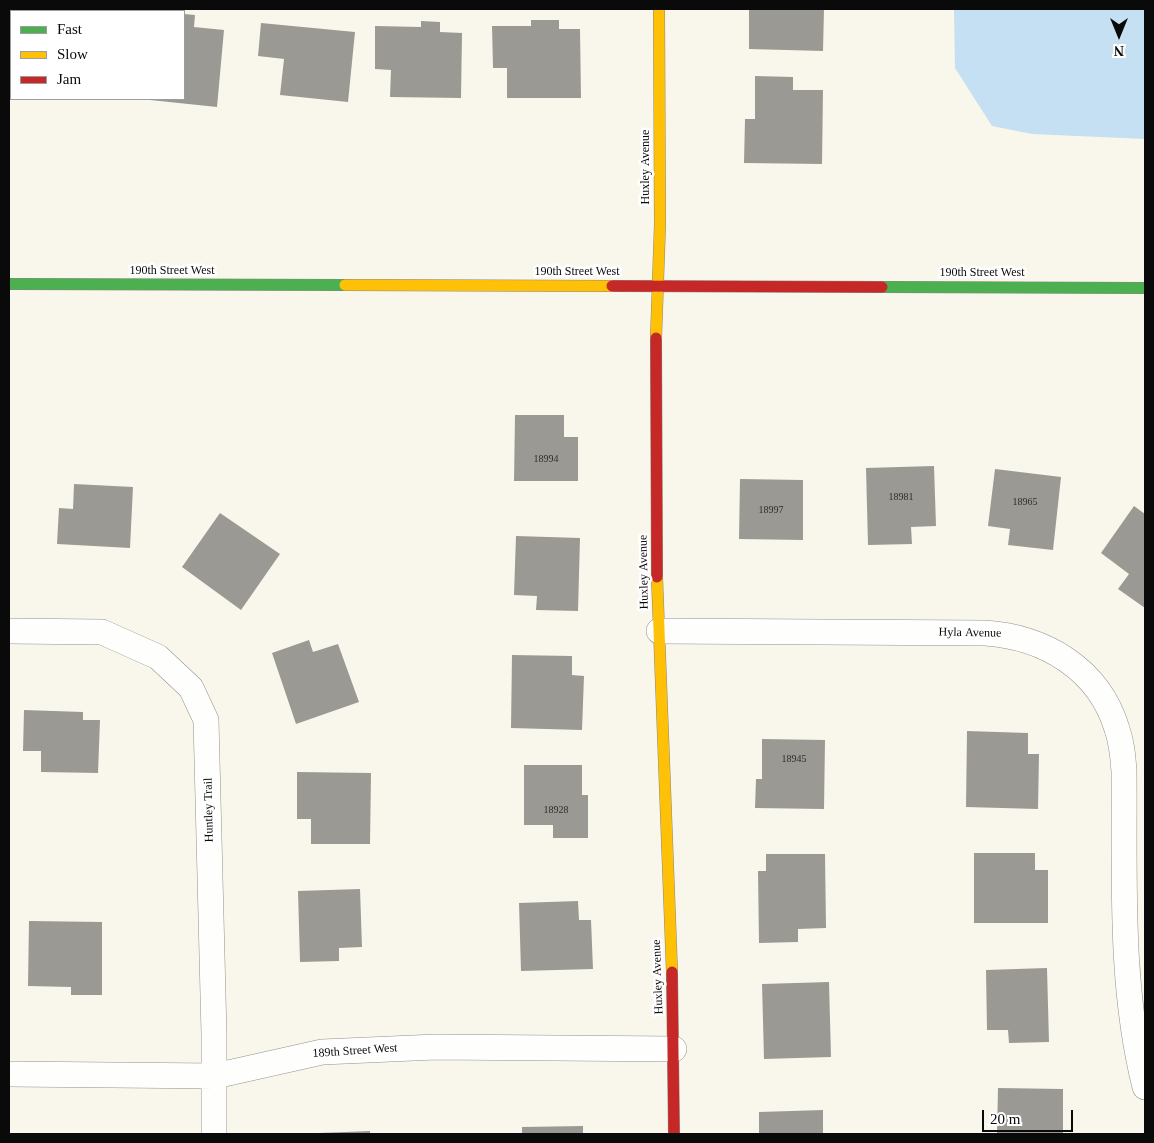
<!DOCTYPE html>
<html>
<head>
<meta charset="utf-8">
<style>
  body { margin:0 }
  #map { position:relative; width:1154px; height:1143px; overflow:hidden; background:#f9f7ec; font-family:"Times New Roman",serif }
  canvas { display:block }
  .frame { position:absolute; inset:0; border:10px solid #0a0a0a; pointer-events:none }
  .legend { position:absolute; left:10px; top:10px; width:175px; height:90px; box-sizing:border-box; background:#fff; border:1px solid #9d9d9d; margin:0; padding:6px 9px; list-style:none; font-size:15px; color:#0a0a0a }
  .legend li { display:flex; align-items:center; gap:10px; height:25px }
  .legend b { width:25px; border:1px solid #9d9d9d }
  .north { position:absolute; left:1094px; top:10px; width:50px; height:50px; -webkit-text-stroke:4px #fff; paint-order:stroke; rotate:180deg; font-size:14px; font-weight:700; line-height:20px; text-align:center; color:#0a0a0a }
  .north::after { content:''; display:block; margin:auto; width:18px; height:22px; background:#0a0a0a; clip-path:polygon(50% 0,100% 100%,50% 72%,0 100%) }
  .scale { position:absolute; left:982px; top:1110px; width:91px; height:22px; box-sizing:border-box; border:2px solid #0a0a0a; border-top:0; padding-left:6px; font-size:15px; line-height:18px; white-space:nowrap; color:#0a0a0a; -webkit-text-stroke:4px #fff; paint-order:stroke }
</style>
</head>
<body>
<div id="map">
<canvas width="1154" height="1143"></canvas>
<div class="frame"></div>
<ul class="legend">
<li><b style="height:6px;background:#4caf50"></b>Fast</li>
<li><b style="height:6px;background:#ffc107"></b>Slow</li>
<li><b style="height:6px;background:#c62828"></b>Jam</li>
</ul>
<div class="north">N</div>
<div class="scale">20 m</div>
</div>
<script>
const ctx = document.querySelector('canvas').getContext('2d');
ctx.lineJoin = 'round';
function fillPath(path, color) { ctx.fillStyle = color; ctx.fill(path, 'evenodd'); }
function strokePath(path, color, width, dash) { ctx.strokeStyle = color; ctx.lineWidth = width; ctx.lineCap = dash ? 'butt' : 'round'; ctx.setLineDash(dash || []); ctx.stroke(path); }
function write(font, color, halo, rows, align = 'center') {
  ctx.font = font + ' "Times New Roman",serif'; ctx.lineWidth = 5; ctx.setLineDash([]); ctx.textBaseline = 'middle'; ctx.strokeStyle = halo; ctx.fillStyle = color; for (const [text, x, y, turn = 0] of rows) {
    ctx.save(); ctx.translate(x, y); ctx.rotate((+turn || 0) * Math.PI / 180); ctx.textAlign = isNaN(turn) ? turn : align; if (halo) ctx.strokeText(text, 0, 0); ctx.fillText(text, 0, 0); ctx.restore();
  }
}
fillPath(new Path2D(`
  M 954,9 L 1145,9 L 1145,139 L 1032,134 L 992,126 L 955,68 Z`), '#c4e0f2');
fillPath(new Path2D(`
  M 29,9 L 63,9 L 74,10 L 29,11 Z
  M 749,9 L 824,9 L 823,51 L 749,49 Z
  M 184,14 L 195,15 L 194,27 L 224,30 L 217,107 L 150,100 L 150,99 L 184,99 Z
  M 531,20 L 559,20 L 559,29 L 580,29 L 581,98 L 507,98 L 507,68 L 493,68 L 492,26 L 531,26 Z
  M 421,21 L 440,22 L 440,32 L 462,33 L 461,98 L 390,97 L 391,70 L 375,69 L 375,26 L 421,27 Z
  M 261,23 L 355,32 L 348,102 L 280,95 L 284,59 L 258,56 Z
  M 755,76 L 793,77 L 793,90 L 823,90 L 822,164 L 744,163 L 745,119 L 755,119 Z
  M 515,415 L 564,415 L 564,437 L 578,437 L 578,481 L 514,481 Z
  M 934,466 L 936,526 L 911,527 L 912,544 L 868,545 L 866,468 Z
  M 995,469 L 1061,477 L 1053,550 L 1008,545 L 1010,529 L 988,526 Z
  M 740,479 L 803,480 L 803,540 L 739,539 Z
  M 74,484 L 133,487 L 130,548 L 57,544 L 59,508 L 73,509 Z
  M 1134,506 L 1145,514 L 1145,608 L 1118,589 L 1129,574 L 1101,553 Z
  M 220,513 L 280,554 L 241,610 L 182,567 Z
  M 516,536 L 580,538 L 578,611 L 536,610 L 537,596 L 514,595 Z
  M 309,640 L 313,652 L 338,644 L 359,702 L 296,724 L 272,653 Z
  M 512,655 L 572,656 L 572,675 L 584,676 L 582,730 L 511,728 Z
  M 24,710 L 83,712 L 83,720 L 100,720 L 98,773 L 41,772 L 41,751 L 23,751 Z
  M 967,731 L 1028,733 L 1028,754 L 1039,754 L 1038,809 L 966,807 Z
  M 762,739 L 825,740 L 824,809 L 755,808 L 756,779 L 762,779 Z
  M 524,765 L 582,765 L 582,795 L 588,795 L 588,838 L 553,838 L 553,825 L 524,825 Z
  M 297,772 L 371,773 L 370,844 L 311,844 L 311,819 L 297,819 Z
  M 974,853 L 1035,853 L 1035,870 L 1048,870 L 1048,923 L 974,923 Z
  M 766,854 L 825,854 L 826,928 L 798,929 L 798,942 L 759,943 L 758,871 L 766,871 Z
  M 360,889 L 362,947 L 339,948 L 339,961 L 300,962 L 298,891 Z
  M 578,901 L 579,920 L 591,920 L 593,969 L 521,971 L 519,903 Z
  M 29,921 L 102,922 L 102,995 L 71,995 L 71,987 L 28,986 Z
  M 1047,968 L 1049,1042 L 1009,1043 L 1008,1030 L 987,1030 L 986,970 Z
  M 829,982 L 831,1057 L 764,1059 L 762,984 Z
  M 998,1088 L 1063,1089 L 1063,1134 L 997,1134 Z
  M 823,1110 L 823,1134 L 759,1134 L 759,1112 Z
  M 583,1126 L 583,1134 L 522,1134 L 522,1127 Z
  M 370,1131 L 370,1134 L 319,1134 L 319,1133 Z`), '#9b9993');
const street = new Path2D(`
  M 9,631 L 102,632 L 158,657 L 191,688 L 206,720 L 214,1034 L 214,1134
  M 659,631 L 985,633 C 1045,637 1099,669 1117,729 C 1122,743 1123,757 1124,771 C 1125,876 1119,984 1145,1087
  M 9,1074 L 215,1076 L 322,1052 L 436,1047 L 674,1049`);
const fast = new Path2D(`
  M 9,284 L 345,285
  M 882,287 L 1145,288`);
const slow = new Path2D(`
  M 345,285 L 612,286
  M 656,338 L 660,224 L 659,9
  M 657,577 L 672,972`);
const jam = new Path2D(`
  M 612,286 L 882,287
  M 656,338 L 657,577
  M 672,972 L 674,1134`);
strokePath(street, '#92918c', 26);
strokePath(fast, '#888782', 12);
strokePath(slow, '#888782', 12);
strokePath(jam, '#888782', 12);
strokePath(street, '#fefefc', 25);
strokePath(fast, '#4caf50', 11);
strokePath(slow, '#ffc107', 11);
strokePath(jam, '#c62828', 11);
write('10px', '#2e2e2c', null, [
  ["18994",546,459],
  ["18981",901,497],
  ["18965",1025,502],
  ["18997",771,510],
  ["18945",794,759],
  ["18928",556,810]
]);
write('12px', '#0a0a0a', '#fff', [
  ["Huxley Avenue",646,167,-90],
  ["190th Street West",172,271],
  ["190th Street West",577,272],
  ["190th Street West",982,273],
  ["Huxley Avenue",644,572,-91],
  ["Hyla Avenue",970,633,1],
  ["Huntley Trail",209,810,-91],
  ["Huxley Avenue",658,977,-92],
  ["189th Street West",355,1051,-4]
]);
</script>
</body>
</html>
